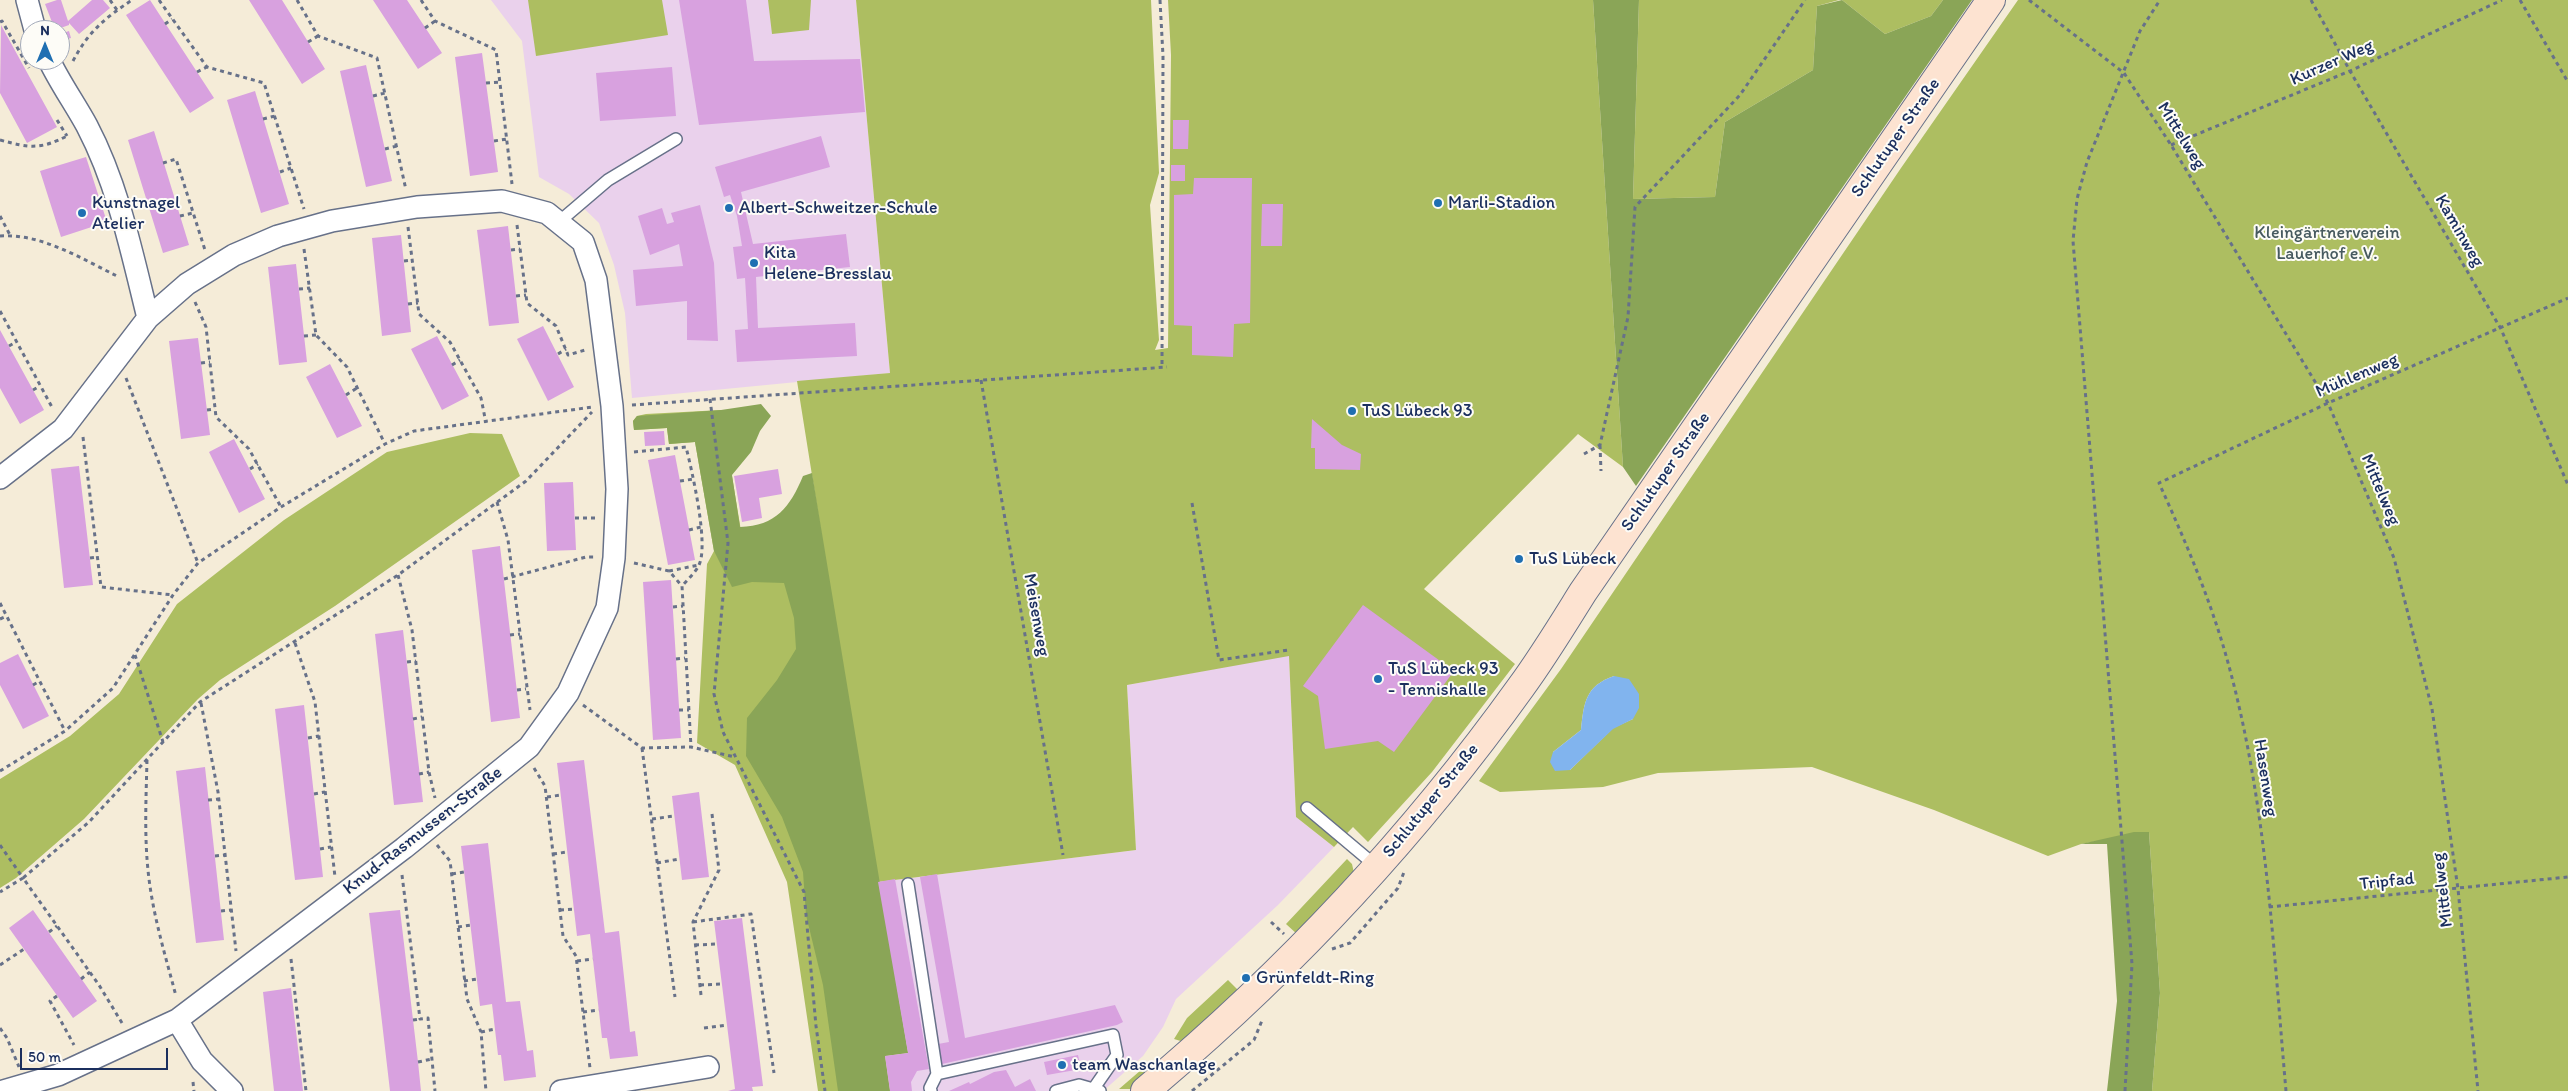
<!DOCTYPE html>
<html>
<head>
<meta charset="utf-8">
<style>
  body { margin:0 }
  #map { position:relative; width:2568px; height:1091px; overflow:hidden; background:#f5ecd8; font-family:Itim,sans-serif }
  canvas { display:block }
  .north { position:absolute; left:20px; top:20px; width:50px; height:50px; box-sizing:border-box; background:#fdfcf7; border:1px solid #a3aaba; border-radius:50%; rotate:0deg; font-size:14px; font-weight:700; line-height:20px; text-align:center; color:#1b2f5e }
  .north::after { content:''; display:block; margin:auto; width:18px; height:22px; background:#1f6fb2; clip-path:polygon(50% 0,100% 100%,50% 72%,0 100%) }
  .scale { position:absolute; left:20px; top:1048px; width:148px; height:22px; box-sizing:border-box; border:2px solid #1b2f5e; border-top:0; padding-left:6px; font-size:15px; line-height:18px; white-space:nowrap; color:#1b2f5e; -webkit-text-stroke:4px #fdfcf7; paint-order:stroke }
</style>
</head>
<body>
<div id="map">
<canvas width="2568" height="1091"></canvas>
<div class="north">N</div>
<div class="scale">50 m</div>
</div>
<script>
const ctx = document.querySelector('canvas').getContext('2d');
ctx.lineJoin = 'round';
function fillPath(path, color) { ctx.fillStyle = color; ctx.fill(path, 'evenodd'); }
function strokePath(path, color, width, dash) { ctx.strokeStyle = color; ctx.lineWidth = width; ctx.lineCap = dash ? 'butt' : 'round'; ctx.setLineDash(dash || []); ctx.stroke(path); }
function write(font, color, halo, rows, align = 'center') {
  ctx.font = font + ' Itim,sans-serif'; ctx.lineWidth = 4; ctx.setLineDash([]); ctx.textBaseline = 'middle'; ctx.strokeStyle = halo; ctx.fillStyle = color; for (const [text, x, y, turn = 0] of rows) {
    ctx.save(); ctx.translate(x, y); ctx.rotate((+turn || 0) * Math.PI / 180); ctx.textAlign = isNaN(turn) ? turn : align; if (halo) ctx.strokeText(text, 0, 0); ctx.fillText(text, 0, 0); ctx.restore();
  }
}
fillPath(new Path2D(`
  M 491,0 L 856,0 L 890,373 L 632,398 L 625,313 L 614,265 L 599,223 L 569,194 L 539,177 L 522,41 Z
  M 1289,655 L 1296,817 L 1334,847 L 1278,905 L 1176,999 L 1163,1027 L 1143,1056 L 1103,1091 L 890,1091 L 885,1056 L 907,1053 L 878,882 L 1136,850 L 1127,685 Z`), '#ead1ec');
fillPath(new Path2D(`
  M 528,0 L 662,0 L 668,35 L 536,56 Z
  M 768,0 L 811,0 L 809,30 L 772,34 Z
  M 856,0 L 1151,0 L 1159,173 L 1150,205 L 1159,340 L 1155,350 L 1168,348 L 1171,55 L 1168,0 L 1593,0 L 1623,467 L 1578,434 L 1424,589 L 1515,664 L 1432,772 L 1368,842 L 1353,827 L 1334,847 L 1296,817 L 1289,656 L 1127,685 L 1136,850 L 878,882 L 908,1053 L 885,1056 L 890,1091 L 818,1091 L 787,882 L 735,765 L 697,743 L 707,564 L 714,551 L 695,442 L 669,444 L 667,428 L 634,430 L 633,421 L 637,416 L 646,414 L 721,410 L 744,549 L 822,538 L 797,381 L 890,373 Z
  M 1639,0 L 1839,0 L 1817,6 L 1813,70 L 1725,122 L 1715,197 L 1633,199 Z
  M 1842,0 L 1943,0 L 1931,16 L 1885,34 Z
  M 2018,0 L 2568,0 L 2568,1091 L 2152,1091 L 2160,993 L 2149,832 L 2081,844 L 2048,856 L 1934,810 L 1812,767 L 1658,773 L 1603,787 L 1500,792 L 1479,781 L 1561,669 L 1901,168 ZM 1614,676 L 1633,719 L 1613,728 L 1570,770 L 1553,752 L 1581,730 C 1584,703 1585,686 1614,676 Z
  M 470,433 L 502,434 L 520,476 L 335,606 L 220,680 L 198,699 L 84,819 L 16,878 L 0,888 L 0,779 L 70,736 L 119,694 L 177,604 L 284,520 L 387,452 Z
  M 1347,859 L 1352,864 L 1354,873 L 1298,935 L 1286,924 Z
  M 1228,980 L 1240,992 L 1184,1042 L 1174,1039 L 1187,1018 Z
  M 1148,1064 L 1147,1076 L 1132,1089 L 1119,1089 Z`), '#adbe61');
fillPath(new Path2D(`
  M 1593,0 L 1639,0 L 1633,199 L 1715,197 L 1725,122 L 1813,70 L 1817,6 L 1842,0 L 1885,34 L 1931,16 L 1943,0 L 1972,0 L 1636,486 L 1623,467 Z
  M 761,404 L 771,416 L 760,431 L 751,452 L 732,475 L 740,527 C 776,526 790,507 803,476 L 812,473 L 908,1053 L 885,1056 L 890,1091 L 838,1091 L 823,985 L 806,915 L 803,872 L 782,817 L 746,756 L 747,718 L 777,680 L 796,649 L 794,618 L 784,583 L 752,582 L 732,587 L 714,551 L 695,442 L 669,444 L 667,428 L 634,430 L 633,421 L 637,416 L 721,410 Z
  M 2134,832 L 2149,832 L 2160,993 L 2152,1091 L 2107,1091 L 2117,1001 L 2107,844 L 2081,844 Z`), '#8aa557');
fillPath(new Path2D(`
  M 1614,676 L 1629,679 L 1639,694 L 1639,708 L 1633,719 L 1613,729 L 1570,770 L 1555,771 L 1550,762 L 1553,752 L 1581,730 C 1584,703 1585,686 1614,676 Z`), '#81b4ee');
fillPath(new Path2D(`
  M 57,0 L 61,0 L 68,21 L 92,0 L 103,0 L 110,8 L 79,34 L 69,23 L 69,25 L 55,30 L 45,4 Z
  M 150,0 L 214,98 L 190,113 L 126,15 Z
  M 249,0 L 282,0 L 325,69 L 302,84 Z
  M 373,0 L 407,0 L 442,53 L 418,69 Z
  M 679,0 L 746,0 L 754,61 L 860,59 L 865,112 L 699,125 Z
  M 1,25 L 57,127 L 27,143 L 0,93 Z
  M 69,31 L 71,38 L 61,41 L 60,34 Z
  M 482,53 L 498,172 L 470,176 L 455,57 Z
  M 366,65 L 392,181 L 366,187 L 340,71 Z
  M 672,67 L 676,116 L 600,121 L 596,73 Z
  M 255,91 L 289,204 L 261,213 L 227,100 Z
  M 1173,120 L 1189,120 L 1188,149 L 1173,149 Z
  M 154,131 L 189,245 L 163,253 L 128,140 Z
  M 821,136 L 830,167 L 741,192 L 753,244 L 846,234 L 850,267 L 756,277 L 758,328 L 855,323 L 857,356 L 737,362 L 735,330 L 748,329 L 745,278 L 737,279 L 733,247 L 742,246 L 737,216 L 730,195 L 724,197 L 715,167 Z
  M 86,157 L 107,222 L 61,237 L 40,171 Z
  M 1171,165 L 1185,165 L 1185,181 L 1171,181 Z
  M 1194,178 L 1252,178 L 1250,323 L 1234,324 L 1233,357 L 1192,355 L 1192,326 L 1174,325 L 1174,195 L 1193,194 Z
  M 1262,204 L 1283,204 L 1282,246 L 1261,246 Z
  M 700,205 L 714,263 L 718,341 L 687,340 L 687,301 L 636,306 L 633,270 L 683,266 L 679,244 L 650,255 L 638,216 L 662,208 L 667,224 L 674,222 L 671,213 Z
  M 508,226 L 519,323 L 489,326 L 477,230 Z
  M 401,235 L 411,332 L 382,336 L 372,238 Z
  M 296,264 L 307,362 L 279,365 L 268,267 Z
  M 543,326 L 574,387 L 548,401 L 517,339 Z
  M 0,330 L 44,410 L 20,424 L 0,388 Z
  M 437,336 L 469,396 L 442,410 L 411,349 Z
  M 198,338 L 210,435 L 181,439 L 169,341 Z
  M 330,364 L 362,426 L 337,438 L 306,377 Z
  M 1312,419 L 1342,445 L 1361,454 L 1360,470 L 1315,469 L 1315,448 L 1311,448 Z
  M 664,431 L 665,445 L 645,446 L 644,432 Z
  M 234,439 L 265,499 L 239,513 L 209,452 Z
  M 675,455 L 695,560 L 668,565 L 648,460 Z
  M 79,466 L 93,585 L 64,588 L 51,469 Z
  M 778,469 L 782,494 L 759,498 L 762,518 L 742,522 L 734,476 Z
  M 573,482 L 576,550 L 547,551 L 544,483 Z
  M 500,546 L 520,718 L 491,722 L 472,550 Z
  M 671,580 L 681,738 L 653,740 L 643,582 Z
  M 1363,605 L 1454,671 L 1394,752 L 1378,741 L 1325,749 L 1318,696 L 1303,686 Z
  M 403,630 L 423,802 L 394,805 L 375,634 Z
  M 18,654 L 49,716 L 23,729 L 0,685 L 0,663 Z
  M 304,705 L 323,877 L 295,880 L 275,709 Z
  M 584,760 L 605,933 L 619,931 L 630,1032 L 635,1031 L 638,1056 L 610,1059 L 607,1038 L 602,1038 L 590,934 L 577,936 L 557,763 Z
  M 205,767 L 224,940 L 196,943 L 176,771 Z
  M 699,792 L 709,877 L 682,880 L 672,796 Z
  M 488,843 L 506,1002 L 520,1001 L 527,1051 L 533,1050 L 536,1077 L 504,1081 L 501,1055 L 498,1055 L 492,1004 L 480,1006 L 461,846 Z
  M 937,874 L 965,1038 L 1115,1005 L 1123,1022 L 1117,1025 L 942,1064 L 938,1044 L 949,1042 L 920,877 Z
  M 895,879 L 929,1069 L 917,1071 L 911,1082 L 912,1091 L 890,1091 L 885,1056 L 908,1053 L 878,882 Z
  M 33,910 L 97,1001 L 73,1018 L 9,928 Z
  M 400,910 L 418,1062 L 421,1091 L 390,1091 L 380,1005 L 369,913 Z
  M 742,918 L 763,1086 L 752,1087 L 753,1091 L 728,1091 L 735,1089 L 714,921 Z
  M 291,988 L 303,1091 L 274,1091 L 263,992 Z
  M 1078,1055 L 1081,1069 L 1047,1075 L 1044,1062 Z
  M 1006,1070 L 1015,1087 L 1030,1079 L 1036,1091 L 949,1091 L 969,1082 L 970,1084 L 994,1072 Z`), '#d8a1df');
const service = new Path2D(`
  M 560,221 L 608,180 L 676,139
  M 1307,808 L 1376,866
  M 908,884 L 937,1074
  M 931,1091 L 930,1088 L 937,1074 L 1113,1035 L 1117,1055 L 1094,1088
  M 1056,1091 L 1079,1085 L 1100,1091`);
const minor = new Path2D(`
  M 27,0 L 35,30
  M 49,60 C 60,83 75,104 87,126 C 118,185 132,253 148,318
  M 0,478 L 63,429 L 148,318 L 187,284 L 234,255 L 278,236 L 332,221 L 417,207 L 502,201 L 547,213 L 583,242 L 596,280 L 612,406 L 617,489 L 614,558 L 607,608 L 568,693 L 529,747 L 404,848 L 177,1020 L 58,1075 L 3,1091
  M 177,1020 L 202,1061 L 232,1091
  M 561,1091 L 708,1067`);
const secondary = new Path2D(`
  M 1145,1091 C 1286,973 1414,836 1521,687 C 1543,657 1563,624 1583,592 L 1991,0`);
strokePath(service, '#677189', 14);
strokePath(minor, '#677189', 24);
strokePath(secondary, '#677189', 30);
strokePath(new Path2D(`
  M 110,0 L 117,10
  M 159,0 L 207,67 L 264,83 L 304,209
  M 297,0 L 318,36 L 377,58 L 406,190
  M 421,0 L 435,21 L 496,50 L 512,184
  M 1160,0 L 1163,56 L 1162,367
  M 2029,0 L 2124,73 L 2171,145 L 2328,403 L 2394,558 L 2432,709 L 2458,889 L 2478,1091
  M 2311,0 L 2350,71 L 2501,329 L 2568,485
  M 2520,0 L 2568,82
  M 0,22 L 2,21 L 29,68
  M 165,24 L 172,19
  M 425,28 L 435,21
  M 308,42 L 318,36
  M 73,61 C 88,32 105,18 132,0
  M 197,72 L 207,67
  M 486,83 L 500,82
  M 373,96 L 385,93
  M 263,119 L 275,116
  M 57,120 L 67,136
  M 0,140 C 30,148 40,150 69,135
  M 494,141 L 507,139
  M 2171,145 L 2350,71 L 2502,0
  M 385,149 L 397,146
  M 163,163 L 176,159 L 205,250
  M 280,172 L 291,168
  M 0,216 L 10,235
  M 180,216 L 193,213
  M 517,225 L 527,303 L 556,326 L 568,355 L 585,350
  M 408,227 L 419,314 L 450,342 L 481,398 L 486,423
  M 0,236 C 41,233 82,259 117,276
  M 304,249 L 316,335 L 347,367 L 385,444
  M 511,250 L 520,249
  M 404,261 L 412,260
  M 299,289 L 310,288
  M 516,296 L 526,295
  M 195,302 L 206,327 L 216,417 L 249,449 L 281,507
  M 408,304 L 418,303
  M 0,311 L 53,409
  M 304,336 L 316,335
  M 9,346 L 16,342
  M 558,354 L 566,349
  M 201,363 L 210,362
  M 452,365 L 460,360
  M 126,378 L 198,563
  M 981,380 L 1063,855
  M 33,390 L 40,386
  M 346,395 L 357,388
  M 710,399 L 728,543 L 714,694 L 723,732 L 804,892 L 816,1026 L 825,1091
  M 632,405 L 1167,367
  M 207,410 L 215,409
  M 83,437 L 101,587 L 173,595
  M 1600,445 L 1601,471
  M 634,452 L 686,447 C 692,471 709,544 699,565 C 696,572 687,580 682,586
  M 1584,454 L 1600,445 L 1628,317 L 1635,207 L 1740,95 L 1805,0
  M 250,469 L 258,464
  M 680,481 L 694,479
  M 497,502 L 508,540 L 530,710
  M 1192,503 L 1219,660 L 1289,650
  M 575,518 L 597,518
  M 689,530 L 701,527
  M 90,558 L 97,557
  M 634,563 L 669,571 L 682,586 L 691,747
  M 669,571 L 699,565
  M 398,575 L 412,630 L 429,772 L 435,798
  M 504,579 L 586,557 L 594,557
  M 0,603 L 65,731
  M 673,607 L 683,606
  M 0,619 L 7,616
  M 510,635 L 520,634
  M 295,643 L 315,702 L 335,877
  M 135,655 L 163,742
  M 676,659 L 685,658
  M 407,662 L 416,661
  M 33,685 L 40,681
  M 517,690 L 526,689
  M 201,703 L 218,792 L 236,951
  M 583,705 L 642,748 L 691,747 L 735,757
  M 679,710 L 689,710
  M 413,719 L 422,717
  M 308,738 L 319,736
  M 642,748 L 675,997
  M 147,760 C 146,800 144,840 149,879 C 154,919 166,958 176,996
  M 534,768 L 545,786 L 563,936 L 576,956 L 590,1068
  M 0,771 L 65,731 L 113,688 L 173,595 L 198,563 L 281,507 L 385,444 L 414,431 L 593,407
  M 419,774 L 429,772
  M 314,794 L 325,792
  M 547,797 L 561,795
  M 208,800 L 219,799
  M 652,819 L 674,816
  M 0,845 L 23,878 L 0,892
  M 437,845 L 450,861 L 467,999 L 481,1032 L 486,1091
  M 320,849 L 331,847
  M 553,854 L 567,852
  M 215,856 L 225,855
  M 657,863 L 679,859
  M 452,874 L 464,872
  M 402,875 L 420,1019 L 428,1018 L 435,1091
  M 2269,907 L 2568,877
  M 560,910 L 574,909
  M 221,911 L 231,910
  M 693,922 L 751,914 L 774,1073
  M 1271,922 L 1284,934
  M 458,927 L 471,925
  M 49,932 L 57,926
  M 695,945 L 717,944
  M 1332,949 L 1350,943 L 1398,888 L 1404,872
  M 291,959 L 306,1091
  M 577,961 L 593,959
  M 0,965 L 24,949
  M 81,979 L 90,972
  M 464,981 L 477,979
  M 700,985 L 722,984
  M 701,995 L 693,922 L 719,870 L 712,814
  M 57,996 L 50,1001 L 74,1045
  M 583,1012 L 599,1010
  M 413,1020 L 420,1019
  M 122,1023 L 99,985 L 23,878 L 89,822 L 200,702 L 398,575 L 526,481 L 592,412
  M 0,1028 L 7,1038 L 19,1067
  M 704,1028 L 727,1025
  M 481,1032 L 495,1029
  M 418,1062 L 432,1059
  M 193,1082 L 194,1091
  M 1192,1091 L 1254,1040 L 1263,1018
  M 2125,1091 L 2132,964 L 2073,241 L 2077,199 L 2087,162 L 2140,31 L 2160,0
  M 2286,1091 C 2273,945 2266,794 2225,652 C 2208,594 2184,538 2159,483 L 2328,403 L 2568,298`), '#677189', 3, [4, 4]);
strokePath(service, '#fff', 11);
strokePath(minor, '#fff', 21);
strokePath(secondary, '#fde3d1', 28);
for (const [x, y, r, color] of [
  [1438,203,5,"#1f6fb2"],
  [729,208,5,"#1f6fb2"],
  [82,213,5,"#1f6fb2"],
  [754,263,5,"#1f6fb2"],
  [1352,411,5,"#1f6fb2"],
  [1519,559,5,"#1f6fb2"],
  [1378,679,5,"#1f6fb2"],
  [1246,978,5,"#1f6fb2"],
  [1062,1065,5,"#1f6fb2"]
]) { const dot = new Path2D(); dot.arc(x, y, r, 0, 2 * Math.PI); ctx.fillStyle = color; ctx.fill(dot); strokePath(dot, '#fdfcf7', 2); }
write('18px', '#1b2f5e', '#fdfcf7', [
  ["Kurzer Weg",2332,63,-24],
  ["Mittelweg",2181,136,58],
  ["Schlutuper Straße",1896,138,-55],
  ["Kaminweg",2459,231,60],
  ["Mühlenweg",2357,376,-23],
  ["Schlutuper Straße",1666,472,-55],
  ["Mittelweg",2380,490,67],
  ["Meisenweg",1036,615,80],
  ["Hasenweg",2265,778,81],
  ["Schlutuper Straße",1431,801,-51],
  ["Knud-Rasmussen-Straße",423,831,-38],
  ["Tripfad",2387,882,-6],
  ["Mittelweg",2443,890,-97]
]);
write('18px', '#1b2f5e', '#fdfcf7', [
  ["Kunstnagel",92,203],
  ["Atelier",92,224],
  ["Marli-Stadion",1448,203],
  ["Albert-Schweitzer-Schule",739,208],
  ["Kita",764,253],
  ["Helene-Bresslau",764,274],
  ["TuS Lübeck 93",1362,411],
  ["TuS Lübeck",1529,559],
  ["TuS Lübeck 93",1388,669],
  ["- Tennishalle",1388,690],
  ["Grünfeldt-Ring",1256,978],
  ["team Waschanlage",1072,1065]
], 'left');
write('18px', '#475a5f', '#fdfcf7', [
  ["Kleingärtnerverein",2327,233],
  ["Lauerhof e.V.",2327,254]
]);
</script>
</body>
</html>
